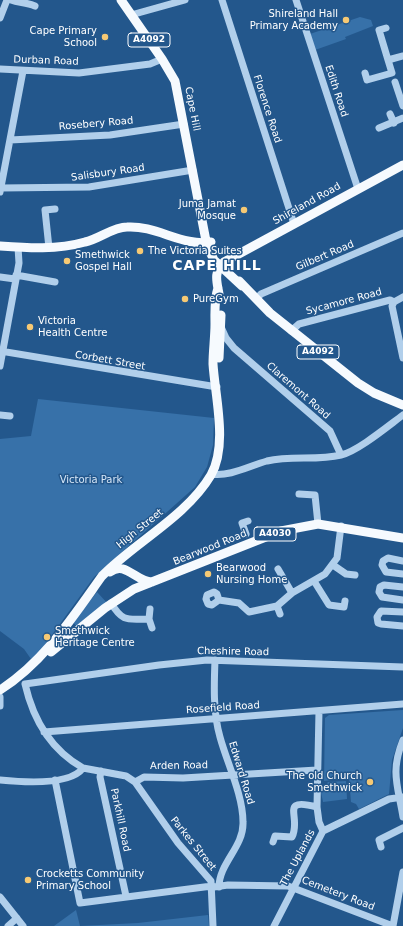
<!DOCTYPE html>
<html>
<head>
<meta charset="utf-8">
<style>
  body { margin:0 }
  canvas { display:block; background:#23578c }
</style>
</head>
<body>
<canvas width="403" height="926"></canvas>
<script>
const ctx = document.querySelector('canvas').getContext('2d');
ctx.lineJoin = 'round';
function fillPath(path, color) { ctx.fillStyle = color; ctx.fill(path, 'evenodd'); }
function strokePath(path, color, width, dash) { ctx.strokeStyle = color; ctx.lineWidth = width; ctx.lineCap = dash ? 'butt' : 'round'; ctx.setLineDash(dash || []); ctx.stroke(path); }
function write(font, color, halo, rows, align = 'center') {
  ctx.font = font + ' "DejaVu Sans",sans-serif'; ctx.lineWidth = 3; ctx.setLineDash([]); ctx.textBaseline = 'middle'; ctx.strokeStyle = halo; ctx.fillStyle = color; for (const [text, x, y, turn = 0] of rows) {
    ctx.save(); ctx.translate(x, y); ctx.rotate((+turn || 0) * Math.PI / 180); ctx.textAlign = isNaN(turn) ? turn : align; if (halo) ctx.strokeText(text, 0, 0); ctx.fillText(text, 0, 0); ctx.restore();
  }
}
fillPath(new Path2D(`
  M 360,17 L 371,20 L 373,26 L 345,37 L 346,39 L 315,50 L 310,34 Z
  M 38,399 L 214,418 L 213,445 L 207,467 L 195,487 L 94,577 L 41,650 L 31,659 L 24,649 L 0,631 L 0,439 L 31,436 Z
  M 97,592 L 108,604 L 77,627 L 73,622 Z
  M 403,710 L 403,728 L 392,760 L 389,794 L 359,809 L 356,804 L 351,802 L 349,778 L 324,781 L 325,718 L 329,715 Z
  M 346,781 L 347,799 L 323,802 L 321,792 L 328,782 Z
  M 76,910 L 80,926 L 138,923 L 208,915 L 209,926 L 54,926 Z`), '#3771a9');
strokePath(new Path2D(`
  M 11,0 C 19,3 26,2 35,6
  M 222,0 L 294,224
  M 296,0 L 358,189
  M 131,15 L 185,0
  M 0,18 L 7,0
  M 386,28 L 379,30 L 388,60
  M 0,69 L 79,73 L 150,64 L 162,59
  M 365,73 L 367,80 L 392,73 L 388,60 L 403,56
  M 395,82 L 403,106
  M 390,114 L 394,123
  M 379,128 L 403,118
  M 10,140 L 110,135 L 184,124
  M 1,188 L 89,187 L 193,170
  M 0,192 L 23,71
  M 49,248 L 45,210 L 55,209
  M 16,275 L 55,282
  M 0,277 L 15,279
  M 256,299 L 261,294 L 403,233
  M 394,302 L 392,306 L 403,358
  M 221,327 L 226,338 L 234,348 L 330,431 L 341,455
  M 291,331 L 299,324 L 390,300 L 394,302 L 403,297
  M 0,351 L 217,387
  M 0,366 L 19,263 L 18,247
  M 0,415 L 10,416
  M 211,474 C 230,477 249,466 267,461 C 291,455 317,461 341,455 C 358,451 388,426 403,415
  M 299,494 L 315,495 L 318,524
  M 246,534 L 242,523 L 248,521
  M 403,561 L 388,558 L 383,561 L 382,565 L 386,572 L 403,574
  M 333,565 L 346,574 L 355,575
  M 278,569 L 292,593
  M 314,581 L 329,605 L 344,607 L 345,601
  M 403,587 L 384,585 L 380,587 L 379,592 L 382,597 L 403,600
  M 219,600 L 217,594 L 214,592 L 207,595 L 206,599 L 208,604 L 212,605 L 219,600 L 239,603 L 249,612 L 277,606 L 292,593 L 325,574 L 337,558 L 341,526
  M 111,603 C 123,623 128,619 149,619
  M 277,606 L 280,614
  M 150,609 L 149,619 L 152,628
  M 403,612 L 381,611 L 377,617 L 378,623 L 381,624 L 403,626
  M 215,660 C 214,685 213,713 220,737 C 227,763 243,795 243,822 C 244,847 219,863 219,887
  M 25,684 L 159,665 L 207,660 L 403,667
  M 25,684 C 33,719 51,750 83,768
  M 0,697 L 0,706
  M 319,711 L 317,807 L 319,822 L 323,831
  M 44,732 L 403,704
  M 403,740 C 390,772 398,786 403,817
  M 101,771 L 100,777 L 126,896
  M 0,780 C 20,782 70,786 83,768 L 126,776 L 135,782 L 144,777 L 183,778 L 317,770
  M 55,780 L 80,903 L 212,886
  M 135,782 L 178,843 L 211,881 L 213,926
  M 273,842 L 275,836 L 292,837 C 302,817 278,797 317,807
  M 381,847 L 379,840 L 403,828
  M 214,887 L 228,885 L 288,886 L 393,926
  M 0,897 L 23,926
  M 8,926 L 17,918
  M 274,926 L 323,831 L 389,799 L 403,797
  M 393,926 L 403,872`), '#b1cfeb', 7);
strokePath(new Path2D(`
  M 121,0 L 162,59 L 175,81 L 207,246 L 214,260 L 242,286
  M 0,246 C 28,248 57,250 85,242 C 99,239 113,227 127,227 C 156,225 183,247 211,242
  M 239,281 L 270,313 L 358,383 L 374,393 L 403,405
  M 219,294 C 217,282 213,272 224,262 L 403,165
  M 219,358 L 221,315
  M 110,572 C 125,560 136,582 152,582
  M 51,652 L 105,608 L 134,589 L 281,531 L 318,524 L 403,538
  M 0,690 C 44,662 72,618 102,576 C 135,542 186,517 211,475 C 228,445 215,396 213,364 C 213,351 215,337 215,324 C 215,312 214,300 218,288`), '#f6fafe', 9);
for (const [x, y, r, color] of [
  [346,20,4,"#f6c974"],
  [105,37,4,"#f6c974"],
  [244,210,4,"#f6c974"],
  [140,251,4,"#f6c974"],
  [67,261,4,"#f6c974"],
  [185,299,4,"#f6c974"],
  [30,327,4,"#f6c974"],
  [208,574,4,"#f6c974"],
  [47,637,4,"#f6c974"],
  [370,782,4,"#f6c974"],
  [28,880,4,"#f6c974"]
]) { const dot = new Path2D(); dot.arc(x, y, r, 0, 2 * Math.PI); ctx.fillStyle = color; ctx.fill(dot); strokePath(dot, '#23578c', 1.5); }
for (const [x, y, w] of [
  [149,40,42],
  [318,352,42],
  [275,534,42]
]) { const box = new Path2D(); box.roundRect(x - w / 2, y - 7, w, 14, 3); ctx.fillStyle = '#23578c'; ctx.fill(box); strokePath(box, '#fff', 1); }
write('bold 9px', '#fff', null, [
  ["A4092",149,40],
  ["A4092",318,352],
  ["A4030",275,534]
]);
write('10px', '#fff', '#23578c', [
  ["Shireland Hall",338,14,"right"],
  ["Primary Academy",338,26,"right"],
  ["Cape Primary",97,31,"right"],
  ["School",97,43,"right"],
  ["Juma Jamat",236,204,"right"],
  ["Mosque",236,216,"right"],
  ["The Victoria Suites",148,251],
  ["Smethwick",75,255],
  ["Gospel Hall",75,267],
  ["PureGym",193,299],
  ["Victoria",38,321],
  ["Health Centre",38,333],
  ["Bearwood",216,568],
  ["Nursing Home",216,580],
  ["Smethwick",55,631],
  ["Heritage Centre",55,643],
  ["The old Church",362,776,"right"],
  ["Smethwick",362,788,"right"],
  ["Crocketts Community",36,874],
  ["Primary School",36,886]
], 'left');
write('10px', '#fff', '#23578c', [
  ["Durban Road",46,61,2],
  ["Edith Road",336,91,72],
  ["Cape Hill",192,109,79],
  ["Florence Road",267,109,72],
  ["Rosebery Road",96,124,-5],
  ["Salisbury Road",108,173,-8],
  ["Shireland Road",307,204,-29],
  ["Gilbert Road",325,256,-23],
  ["Sycamore Road",344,302,-15],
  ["Corbett Street",110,361,10],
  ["Claremont Road",298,391,41],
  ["High Street",140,529,-39],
  ["Bearwood Road",210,548,-22],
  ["Cheshire Road",233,652,1],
  ["Rosefield Road",223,708,-4],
  ["Arden Road",179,766,-1],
  ["Edward Road",241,773,73],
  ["Parkhill Road",120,820,78],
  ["Parkes Street",193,844,51],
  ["The Uplands",298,858,-62],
  ["Cemetery Road",338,894,21]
]);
write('10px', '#d6e7f8', '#23578c', [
  ["Victoria Park",91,480]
]);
ctx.letterSpacing = '1px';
write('bold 14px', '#fff', '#23578c', [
  ["CAPE HILL",217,266]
]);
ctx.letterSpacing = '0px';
</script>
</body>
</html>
